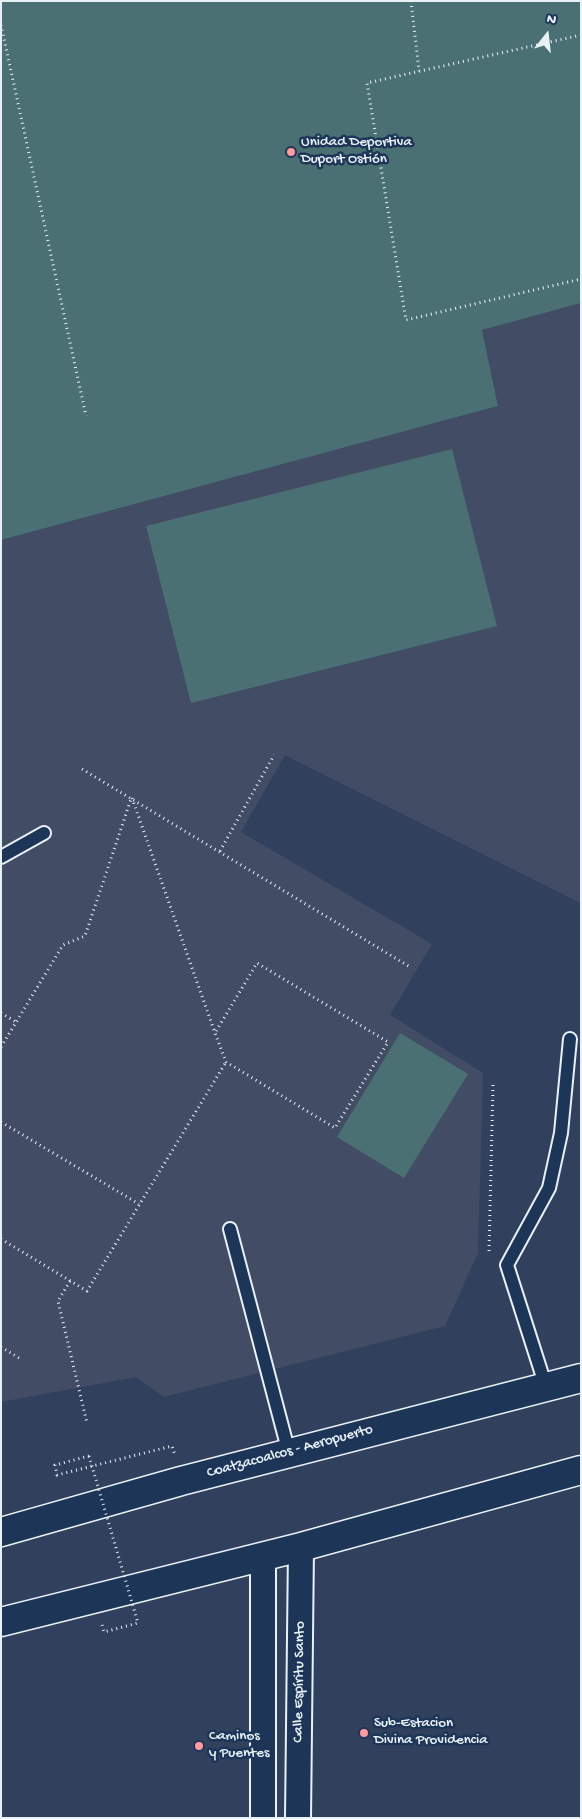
<!DOCTYPE html>
<html>
<head>
<meta charset="utf-8">
<style>
  body { margin:0 }
  #map { position:relative; width:582px; height:1819px; overflow:hidden; background:#31415d; font-family:"Gochi Hand",sans-serif }
  canvas { display:block }
  .frame { position:absolute; inset:0; border:2px solid #e8f1f8; pointer-events:none }
  .north { position:absolute; left:522px; top:10px; width:50px; height:50px; -webkit-text-stroke:4px #1d3557; paint-order:stroke; rotate:16deg; font-size:14px; font-weight:700; line-height:20px; text-align:center; color:#e8f1f8 }
  .north::after { content:''; display:block; margin:auto; width:18px; height:22px; background:#e8f1f8; clip-path:polygon(50% 0,100% 100%,50% 72%,0 100%) }
</style>
</head>
<body>
<div id="map">
<canvas width="582" height="1819"></canvas>
<div class="frame"></div>
<div class="north">N</div>
</div>
<script>
const ctx = document.querySelector('canvas').getContext('2d');
ctx.lineJoin = 'round';
function fillPath(path, color) { ctx.fillStyle = color; ctx.fill(path, 'evenodd'); }
function strokePath(path, color, width, dash) { ctx.strokeStyle = color; ctx.lineWidth = width; ctx.lineCap = dash ? 'butt' : 'round'; ctx.setLineDash(dash || []); ctx.stroke(path); }
function write(font, color, halo, rows, align = 'center') {
  ctx.font = font + ' "Gochi Hand",sans-serif'; ctx.lineWidth = 5; ctx.setLineDash([]); ctx.textBaseline = 'middle'; ctx.strokeStyle = halo; ctx.fillStyle = color; for (const [text, x, y, turn = 0] of rows) {
    ctx.save(); ctx.translate(x, y); ctx.rotate((+turn || 0) * Math.PI / 180); ctx.textAlign = isNaN(turn) ? turn : align; if (halo) ctx.strokeText(text, 0, 0); ctx.fillText(text, 0, 0); ctx.restore();
  }
}
fillPath(new Path2D(`
  M 581,303 L 581,903 L 285,755 L 241,832 L 432,944 L 390,1015 L 483,1073 L 478,1253 L 445,1326 L 164,1397 L 136,1377 L 1,1402 L 1,540 L 498,406 L 482,330 Z`), '#424c65');
fillPath(new Path2D(`
  M 1,1 L 581,1 L 581,303 L 482,330 L 498,406 L 1,540 Z
  M 452,449 L 497,626 L 191,703 L 146,526 Z
  M 400,1033 L 468,1074 L 404,1178 L 337,1137 Z`), '#4a7074');
const service = new Path2D(`
  M 1,857 L 44,833
  M 230,1229 L 289,1453
  M 546,1387 L 507,1265 L 549,1188 L 561,1133 L 570,1039`);
const minor = new Path2D(`
  M 263,1818 L 263,1557
  M 298,1818 L 301,1547`);
const primary = new Path2D(`
  M 1,1532 L 181,1481 L 581,1378
  M 1,1622 L 301,1547 L 581,1470`);
strokePath(service, '#e8f1f8', 16);
strokePath(minor, '#e8f1f8', 28);
strokePath(primary, '#e8f1f8', 31);
strokePath(new Path2D(`
  M 411,1 L 419,71
  M 1,25 L 86,416
  M 581,35 L 367,83 L 406,320 L 581,279
  M 82,769 L 410,967
  M 132,798 L 215,1033 L 226,1062 L 335,1128 L 388,1042 L 257,963 L 215,1033
  M 220,851 L 274,755
  M 1,1013 L 16,1022
  M 1,1047 L 63,945 L 85,936 L 131,799
  M 1,1122 L 139,1204
  M 1,1239 L 87,1291 L 226,1062
  M 489,1251 L 493,1085
  M 70,1281 L 58,1301 L 87,1423
  M 1,1347 L 19,1358
  M 89,1456 L 55,1465 L 57,1475 L 172,1446 L 175,1455
  M 102,1625 L 104,1632 L 138,1623`), '#e8f1f8', 3, [1, 4]);
strokePath(service, '#1d3557', 12);
strokePath(minor, '#1d3557', 24);
strokePath(primary, '#1d3557', 28);
strokePath(new Path2D(`
  M 89,1456 L 138,1623`), '#e8f1f8', 3, [1, 4]);
for (const [x, y, r, color] of [
  [291,152,5,"#ff9aa2"],
  [364,1733,5,"#ff9aa2"],
  [199,1746,5,"#ff9aa2"]
]) { const dot = new Path2D(); dot.arc(x, y, r, 0, 2 * Math.PI); ctx.fillStyle = color; ctx.fill(dot); strokePath(dot, '#1d3557', 2); }
write('15px', '#e8f1f8', '#1d3557', [
  ["Unidad Deportiva",301,143],
  ["Duport Ostión",301,160],
  ["Sub-Estacion",374,1724],
  ["Divina Providencia",374,1741],
  ["Caminos",209,1737],
  ["y Puentes",209,1754]
], 'left');
write('15px', '#e8f1f8', '#1d3557', [
  ["Coatzacoalcos - Aeropuerto",290,1452,-15],
  ["Calle Espíritu Santo",300,1682,-89]
]);
</script>
</body>
</html>
